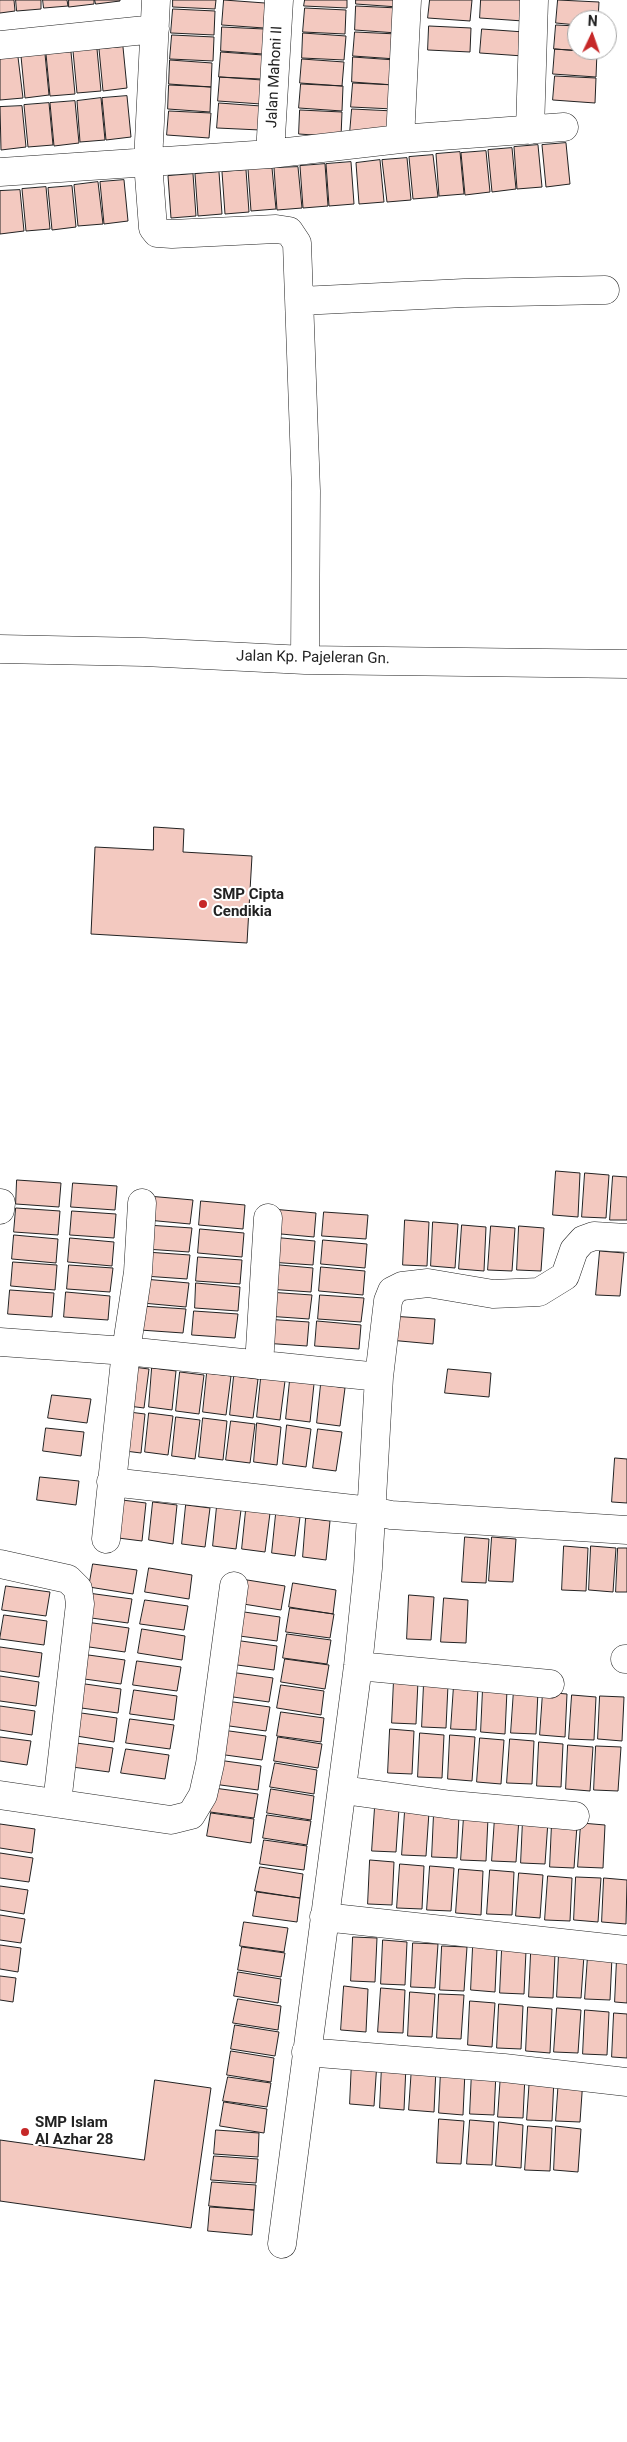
<!DOCTYPE html>
<html>
<head>
<meta charset="utf-8">
<style>
  body { margin:0 }
  #map { position:relative; width:627px; height:2442px; overflow:hidden; background:#fff; font-family:Roboto,sans-serif }
  canvas { display:block }
  .north { position:absolute; left:567px; top:10px; width:50px; height:50px; box-sizing:border-box; background:#fff; border:1px solid #a7a7a7; border-radius:50%; rotate:3deg; font-size:14px; font-weight:700; line-height:20px; text-align:center; color:#222 }
  .north::after { content:''; display:block; margin:auto; width:18px; height:22px; background:#c62828; clip-path:polygon(50% 0,100% 100%,50% 72%,0 100%) }
</style>
</head>
<body>
<div id="map">
<canvas width="627" height="2442"></canvas>
<div class="north">N</div>
</div>
<script>
const ctx = document.querySelector('canvas').getContext('2d');
ctx.lineJoin = 'round';
function fillPath(path, color) { ctx.fillStyle = color; ctx.fill(path, 'evenodd'); }
function strokePath(path, color, width, dash) { ctx.strokeStyle = color; ctx.lineWidth = width; ctx.lineCap = dash ? 'butt' : 'round'; ctx.setLineDash(dash || []); ctx.stroke(path); }
function write(font, color, halo, rows, align = 'center') {
  ctx.font = font + ' Roboto,sans-serif'; ctx.lineWidth = 4; ctx.setLineDash([]); ctx.textBaseline = 'middle'; ctx.strokeStyle = halo; ctx.fillStyle = color; for (const [text, x, y, turn = 0] of rows) {
    ctx.save(); ctx.translate(x, y); ctx.rotate((+turn || 0) * Math.PI / 180); ctx.textAlign = isNaN(turn) ? turn : align; if (halo) ctx.strokeText(text, 0, 0); ctx.fillText(text, 0, 0); ctx.restore();
  }
}
const building = new Path2D(`
  M 0,0 L 14,0 L 15,11 L 0,13 Z
  M 16,0 L 41,0 L 41,9 L 17,11 Z
  M 43,0 L 67,0 L 68,6 L 44,8 Z
  M 69,0 L 94,0 L 94,4 L 69,7 Z
  M 95,0 L 120,0 L 120,1 L 96,4 Z
  M 173,0 L 216,0 L 215,9 L 173,7 Z
  M 224,0 L 265,3 L 264,28 L 222,25 Z
  M 305,0 L 347,0 L 347,8 L 304,6 Z
  M 356,0 L 399,0 L 398,7 L 356,4 Z
  M 430,0 L 472,0 L 470,21 L 428,18 Z
  M 481,0 L 524,0 L 523,21 L 480,18 Z
  M 558,0 L 599,2 L 598,20 L 577,20 L 577,25 L 556,23 Z
  M 356,6 L 398,8 L 397,33 L 355,30 Z
  M 305,8 L 346,10 L 345,34 L 303,32 Z
  M 173,9 L 215,11 L 214,35 L 171,33 Z
  M 556,25 L 577,26 L 577,50 L 597,52 L 554,49 Z
  M 429,26 L 471,28 L 470,52 L 428,50 Z
  M 222,27 L 264,29 L 263,54 L 221,51 Z
  M 482,29 L 524,32 L 523,56 L 480,53 Z
  M 355,32 L 397,34 L 396,59 L 353,56 Z
  M 303,33 L 346,36 L 344,60 L 302,58 Z
  M 172,35 L 214,37 L 213,61 L 170,59 Z
  M 123,47 L 127,88 L 103,91 L 99,49 Z
  M 97,49 L 101,91 L 77,93 L 73,51 Z
  M 555,49 L 597,52 L 596,77 L 553,74 Z
  M 71,52 L 75,94 L 50,96 L 46,54 Z
  M 221,52 L 263,55 L 261,79 L 219,77 Z
  M 45,54 L 49,95 L 25,98 L 21,56 Z
  M 18,57 L 23,98 L 0,100 L 0,58 Z
  M 353,57 L 395,60 L 394,85 L 352,82 Z
  M 302,59 L 344,62 L 342,86 L 300,83 Z
  M 170,60 L 212,63 L 211,87 L 169,84 Z
  M 555,76 L 596,78 L 595,103 L 553,100 Z
  M 220,77 L 262,80 L 261,104 L 218,101 Z
  M 353,83 L 395,85 L 393,109 L 351,107 Z
  M 301,84 L 343,86 L 342,111 L 299,108 Z
  M 169,85 L 211,87 L 210,112 L 168,109 Z
  M 127,96 L 131,137 L 106,140 L 102,98 Z
  M 101,98 L 105,140 L 80,142 L 77,101 Z
  M 75,101 L 79,143 L 54,146 L 50,103 Z
  M 49,103 L 53,145 L 28,147 L 24,105 Z
  M 219,103 L 261,106 L 260,130 L 217,128 Z
  M 22,106 L 26,147 L 1,150 L 0,107 Z
  M 352,109 L 394,111 L 393,135 L 350,133 Z
  M 300,110 L 342,112 L 341,137 L 299,134 Z
  M 169,111 L 211,113 L 209,138 L 167,135 Z
  M 566,143 L 570,184 L 546,187 L 542,145 Z
  M 538,145 L 542,187 L 517,189 L 514,147 Z
  M 512,148 L 516,189 L 492,192 L 488,150 Z
  M 486,151 L 490,192 L 465,195 L 461,153 Z
  M 460,152 L 464,194 L 439,196 L 436,154 Z
  M 433,155 L 438,197 L 413,199 L 409,157 Z
  M 407,158 L 411,200 L 387,202 L 382,160 Z
  M 380,160 L 384,202 L 359,204 L 356,163 Z
  M 351,162 L 354,204 L 329,206 L 326,164 Z
  M 325,164 L 328,206 L 303,208 L 300,166 Z
  M 298,167 L 302,208 L 277,210 L 274,168 Z
  M 272,168 L 276,209 L 251,211 L 248,169 Z
  M 246,170 L 249,212 L 225,214 L 222,172 Z
  M 219,172 L 222,214 L 198,216 L 195,174 Z
  M 193,174 L 196,216 L 171,218 L 168,176 Z
  M 124,180 L 128,221 L 104,224 L 100,182 Z
  M 98,182 L 103,224 L 78,226 L 74,185 Z
  M 72,186 L 76,227 L 52,230 L 48,188 Z
  M 46,187 L 50,229 L 26,231 L 22,189 Z
  M 20,190 L 24,231 L 0,234 L 0,191 Z
  M 154,827 L 184,829 L 183,852 L 252,856 L 247,943 L 91,934 L 95,847 L 153,850 Z
  M 556,1171 L 580,1173 L 578,1217 L 553,1215 Z
  M 585,1173 L 609,1175 L 606,1218 L 582,1217 Z
  M 613,1176 L 627,1177 L 627,1220 L 610,1220 Z
  M 17,1180 L 61,1183 L 59,1207 L 16,1204 Z
  M 73,1183 L 117,1186 L 115,1210 L 71,1207 Z
  M 148,1196 L 193,1200 L 190,1224 L 147,1220 Z
  M 201,1201 L 245,1205 L 243,1229 L 199,1225 Z
  M 16,1208 L 60,1211 L 58,1235 L 14,1232 Z
  M 272,1209 L 316,1213 L 314,1237 L 270,1233 Z
  M 72,1211 L 116,1214 L 114,1238 L 70,1235 Z
  M 324,1212 L 368,1215 L 366,1239 L 322,1236 Z
  M 405,1220 L 429,1222 L 427,1266 L 403,1265 Z
  M 433,1222 L 458,1224 L 455,1268 L 431,1266 Z
  M 147,1225 L 192,1228 L 189,1252 L 146,1249 Z
  M 462,1225 L 486,1227 L 484,1271 L 459,1269 Z
  M 491,1226 L 515,1228 L 512,1271 L 488,1270 Z
  M 519,1226 L 544,1228 L 541,1271 L 517,1270 Z
  M 200,1229 L 244,1233 L 242,1257 L 198,1253 Z
  M 14,1235 L 58,1239 L 56,1263 L 12,1259 Z
  M 271,1237 L 315,1241 L 313,1265 L 269,1262 Z
  M 70,1238 L 114,1242 L 112,1266 L 68,1262 Z
  M 323,1240 L 367,1244 L 365,1268 L 321,1264 Z
  M 600,1251 L 624,1253 L 620,1296 L 596,1295 Z
  M 146,1252 L 190,1255 L 187,1279 L 144,1276 Z
  M 198,1257 L 242,1260 L 240,1284 L 196,1281 Z
  M 13,1262 L 57,1265 L 55,1290 L 11,1286 Z
  M 269,1264 L 313,1268 L 311,1292 L 267,1289 Z
  M 69,1265 L 113,1268 L 110,1292 L 67,1289 Z
  M 321,1267 L 365,1271 L 363,1295 L 319,1291 Z
  M 144,1279 L 189,1283 L 186,1307 L 142,1303 Z
  M 196,1283 L 240,1287 L 238,1311 L 195,1308 Z
  M 10,1290 L 54,1293 L 52,1317 L 8,1314 Z
  M 66,1292 L 110,1296 L 108,1320 L 64,1317 Z
  M 268,1292 L 312,1295 L 309,1319 L 266,1316 Z
  M 320,1295 L 364,1298 L 361,1322 L 318,1319 Z
  M 141,1306 L 186,1309 L 183,1333 L 140,1330 Z
  M 194,1311 L 238,1314 L 235,1338 L 192,1335 Z
  M 391,1316 L 435,1319 L 433,1344 L 389,1340 Z
  M 265,1319 L 309,1322 L 307,1346 L 263,1343 Z
  M 317,1321 L 361,1325 L 359,1349 L 315,1346 Z
  M 125,1366 L 149,1369 L 144,1408 L 121,1405 Z
  M 152,1368 L 176,1371 L 172,1410 L 149,1407 Z
  M 448,1369 L 491,1373 L 489,1397 L 445,1393 Z
  M 180,1372 L 204,1375 L 199,1414 L 176,1411 Z
  M 207,1373 L 231,1376 L 226,1415 L 203,1412 Z
  M 234,1376 L 258,1379 L 253,1418 L 230,1415 Z
  M 261,1378 L 285,1381 L 280,1420 L 257,1417 Z
  M 290,1380 L 314,1384 L 310,1422 L 286,1419 Z
  M 321,1384 L 345,1388 L 340,1426 L 317,1423 Z
  M 52,1395 L 91,1399 L 87,1423 L 48,1418 Z
  M 121,1411 L 145,1414 L 141,1453 L 117,1450 Z
  M 149,1413 L 173,1416 L 168,1455 L 145,1452 Z
  M 176,1417 L 200,1420 L 195,1459 L 172,1456 Z
  M 203,1418 L 227,1421 L 223,1460 L 199,1457 Z
  M 231,1421 L 255,1424 L 250,1463 L 226,1460 Z
  M 257,1423 L 281,1427 L 277,1465 L 254,1462 Z
  M 287,1425 L 311,1429 L 306,1467 L 283,1464 Z
  M 46,1428 L 84,1432 L 81,1456 L 43,1451 Z
  M 318,1429 L 342,1432 L 336,1471 L 313,1468 Z
  M 615,1458 L 627,1459 L 627,1503 L 612,1502 Z
  M 40,1477 L 79,1481 L 76,1505 L 37,1500 Z
  M 122,1500 L 146,1503 L 142,1541 L 118,1538 Z
  M 153,1502 L 177,1505 L 173,1544 L 149,1540 Z
  M 186,1505 L 210,1508 L 205,1547 L 182,1544 Z
  M 217,1506 L 241,1510 L 236,1549 L 213,1546 Z
  M 246,1510 L 270,1513 L 265,1552 L 242,1549 Z
  M 276,1514 L 300,1517 L 295,1556 L 272,1553 Z
  M 306,1518 L 330,1521 L 326,1560 L 303,1557 Z
  M 465,1537 L 489,1539 L 486,1583 L 462,1582 Z
  M 492,1537 L 516,1539 L 513,1582 L 489,1581 Z
  M 564,1546 L 588,1548 L 586,1591 L 562,1590 Z
  M 591,1546 L 616,1548 L 613,1592 L 589,1590 Z
  M 618,1548 L 627,1548 L 627,1592 L 616,1592 Z
  M 93,1564 L 137,1570 L 133,1594 L 89,1587 Z
  M 149,1568 L 192,1575 L 189,1599 L 145,1592 Z
  M 241,1579 L 285,1586 L 281,1610 L 237,1603 Z
  M 293,1583 L 336,1590 L 333,1614 L 289,1607 Z
  M 6,1586 L 50,1592 L 46,1616 L 2,1610 Z
  M 88,1593 L 132,1599 L 128,1623 L 84,1617 Z
  M 409,1595 L 434,1597 L 431,1640 L 407,1639 Z
  M 444,1598 L 468,1600 L 466,1643 L 441,1642 Z
  M 145,1600 L 188,1606 L 184,1630 L 140,1624 Z
  M 290,1608 L 334,1614 L 330,1638 L 286,1632 Z
  M 237,1611 L 280,1617 L 277,1641 L 232,1635 Z
  M 4,1615 L 47,1621 L 44,1645 L 0,1639 Z
  M 86,1622 L 129,1628 L 125,1652 L 82,1646 Z
  M 142,1629 L 185,1636 L 182,1660 L 138,1653 Z
  M 287,1634 L 331,1640 L 327,1664 L 283,1658 Z
  M 234,1640 L 277,1646 L 274,1670 L 230,1664 Z
  M 0,1647 L 42,1653 L 39,1677 L 0,1671 Z
  M 81,1654 L 125,1660 L 121,1684 L 77,1678 Z
  M 285,1659 L 329,1665 L 325,1689 L 281,1682 Z
  M 137,1661 L 181,1667 L 177,1691 L 133,1685 Z
  M 230,1672 L 273,1678 L 269,1702 L 226,1696 Z
  M 0,1676 L 39,1682 L 36,1706 L 0,1701 Z
  M 394,1679 L 418,1681 L 416,1724 L 392,1723 Z
  M 78,1683 L 121,1689 L 118,1713 L 74,1707 Z
  M 424,1683 L 448,1685 L 446,1728 L 422,1727 Z
  M 281,1685 L 324,1691 L 321,1715 L 277,1708 Z
  M 454,1685 L 478,1687 L 476,1730 L 451,1729 Z
  M 483,1688 L 507,1690 L 505,1734 L 481,1732 Z
  M 514,1689 L 538,1691 L 536,1734 L 511,1733 Z
  M 134,1690 L 177,1696 L 174,1720 L 130,1714 Z
  M 543,1692 L 567,1694 L 565,1737 L 540,1735 Z
  M 572,1695 L 596,1697 L 594,1740 L 569,1739 Z
  M 600,1696 L 624,1697 L 622,1741 L 598,1739 Z
  M 226,1701 L 270,1707 L 266,1731 L 222,1725 Z
  M 0,1706 L 35,1711 L 32,1735 L 0,1730 Z
  M 74,1712 L 117,1718 L 114,1742 L 70,1735 Z
  M 281,1712 L 324,1718 L 321,1742 L 277,1736 Z
  M 130,1719 L 174,1725 L 170,1749 L 126,1743 Z
  M 390,1729 L 414,1731 L 412,1774 L 388,1773 Z
  M 222,1730 L 266,1736 L 262,1760 L 218,1754 Z
  M 420,1733 L 444,1735 L 442,1778 L 418,1777 Z
  M 450,1735 L 475,1737 L 472,1781 L 448,1779 Z
  M 0,1737 L 31,1741 L 27,1765 L 0,1761 Z
  M 278,1737 L 322,1744 L 318,1768 L 274,1761 Z
  M 480,1738 L 504,1740 L 501,1784 L 477,1782 Z
  M 510,1739 L 534,1741 L 532,1784 L 507,1783 Z
  M 69,1742 L 113,1748 L 109,1772 L 65,1766 Z
  M 539,1742 L 563,1744 L 561,1787 L 537,1786 Z
  M 568,1745 L 593,1747 L 590,1791 L 566,1789 Z
  M 596,1746 L 621,1747 L 618,1791 L 594,1790 Z
  M 126,1749 L 169,1755 L 165,1779 L 121,1773 Z
  M 218,1760 L 261,1766 L 258,1790 L 213,1784 Z
  M 275,1763 L 317,1770 L 314,1794 L 270,1787 Z
  M 214,1788 L 258,1794 L 254,1818 L 210,1812 Z
  M 271,1789 L 314,1796 L 311,1820 L 267,1813 Z
  M 375,1807 L 399,1809 L 396,1852 L 372,1851 Z
  M 405,1811 L 429,1812 L 426,1856 L 402,1855 Z
  M 211,1813 L 254,1819 L 251,1843 L 207,1836 Z
  M 434,1813 L 459,1815 L 457,1858 L 432,1857 Z
  M 267,1815 L 311,1821 L 307,1845 L 263,1838 Z
  M 464,1816 L 488,1818 L 486,1861 L 461,1860 Z
  M 495,1817 L 519,1818 L 516,1862 L 492,1861 Z
  M 523,1819 L 548,1821 L 545,1864 L 521,1863 Z
  M 552,1822 L 577,1825 L 574,1868 L 550,1867 Z
  M 581,1823 L 605,1825 L 603,1868 L 578,1867 Z
  M 0,1824 L 35,1829 L 32,1853 L 0,1848 Z
  M 264,1840 L 307,1846 L 304,1870 L 260,1864 Z
  M 0,1853 L 33,1858 L 29,1882 L 0,1878 Z
  M 370,1860 L 394,1862 L 392,1905 L 368,1904 Z
  M 400,1864 L 424,1866 L 422,1909 L 397,1908 Z
  M 430,1866 L 454,1868 L 451,1911 L 427,1910 Z
  M 260,1867 L 303,1874 L 300,1898 L 255,1891 Z
  M 459,1869 L 483,1871 L 481,1915 L 456,1913 Z
  M 490,1870 L 514,1872 L 512,1915 L 487,1914 Z
  M 519,1873 L 543,1875 L 540,1918 L 516,1916 Z
  M 548,1876 L 572,1878 L 570,1921 L 545,1920 Z
  M 576,1877 L 601,1878 L 598,1922 L 574,1920 Z
  M 604,1878 L 627,1880 L 626,1924 L 602,1922 Z
  M 0,1886 L 28,1890 L 24,1914 L 0,1910 Z
  M 257,1892 L 300,1898 L 297,1922 L 253,1916 Z
  M 0,1915 L 25,1919 L 21,1943 L 0,1940 Z
  M 244,1922 L 288,1928 L 284,1952 L 240,1946 Z
  M 353,1937 L 377,1938 L 375,1982 L 351,1981 Z
  M 383,1940 L 407,1942 L 405,1985 L 381,1984 Z
  M 413,1943 L 438,1944 L 435,1988 L 411,1987 Z
  M 0,1945 L 21,1948 L 18,1972 L 0,1969 Z
  M 442,1946 L 467,1947 L 464,1991 L 440,1990 Z
  M 473,1946 L 497,1948 L 495,1992 L 471,1990 Z
  M 242,1947 L 285,1953 L 281,1977 L 238,1970 Z
  M 502,1949 L 526,1951 L 524,1994 L 500,1993 Z
  M 531,1953 L 555,1954 L 553,1998 L 529,1997 Z
  M 559,1953 L 584,1955 L 581,1998 L 557,1997 Z
  M 588,1955 L 612,1957 L 610,2000 L 585,1999 Z
  M 617,1958 L 627,1959 L 627,2003 L 615,2002 Z
  M 238,1972 L 281,1979 L 278,2003 L 234,1996 Z
  M 0,1976 L 16,1978 L 13,2002 L 0,2000 Z
  M 344,1986 L 368,1989 L 366,2032 L 341,2030 Z
  M 381,1988 L 405,1990 L 403,2033 L 378,2032 Z
  M 410,1992 L 435,1994 L 432,2037 L 408,2036 Z
  M 439,1994 L 464,1995 L 461,2039 L 437,2038 Z
  M 238,1999 L 281,2006 L 278,2030 L 233,2023 Z
  M 470,2001 L 495,2003 L 492,2047 L 468,2045 Z
  M 499,2004 L 523,2006 L 521,2049 L 497,2048 Z
  M 528,2007 L 552,2009 L 550,2053 L 526,2051 Z
  M 557,2008 L 581,2010 L 578,2053 L 554,2052 Z
  M 585,2010 L 609,2012 L 607,2055 L 583,2054 Z
  M 614,2013 L 627,2014 L 627,2058 L 612,2057 Z
  M 235,2025 L 279,2032 L 275,2056 L 231,2049 Z
  M 231,2051 L 274,2058 L 271,2082 L 227,2075 Z
  M 352,2060 L 377,2062 L 374,2106 L 350,2104 Z
  M 382,2064 L 406,2066 L 404,2110 L 380,2108 Z
  M 412,2066 L 436,2068 L 434,2112 L 409,2110 Z
  M 441,2069 L 465,2071 L 463,2115 L 439,2113 Z
  M 472,2070 L 496,2072 L 494,2115 L 470,2114 Z
  M 501,2073 L 525,2075 L 523,2118 L 498,2117 Z
  M 530,2076 L 554,2078 L 552,2121 L 527,2120 Z
  M 228,2077 L 271,2083 L 267,2107 L 223,2101 Z
  M 559,2077 L 583,2079 L 580,2122 L 556,2121 Z
  M 155,2080 L 211,2088 L 191,2228 L 0,2201 L 0,2140 L 144,2160 Z
  M 224,2102 L 267,2109 L 264,2133 L 220,2126 Z
  M 439,2119 L 464,2121 L 461,2164 L 437,2163 Z
  M 470,2120 L 494,2122 L 492,2165 L 467,2164 Z
  M 499,2122 L 523,2125 L 521,2168 L 496,2166 Z
  M 528,2126 L 552,2128 L 550,2171 L 525,2170 Z
  M 556,2126 L 581,2129 L 578,2172 L 554,2170 Z
  M 216,2130 L 259,2133 L 258,2157 L 214,2154 Z
  M 214,2156 L 258,2159 L 256,2183 L 211,2180 Z
  M 212,2182 L 256,2185 L 254,2210 L 209,2206 Z
  M 210,2207 L 254,2210 L 252,2235 L 208,2231 Z`);
fillPath(building, '#f3c9c0');
strokePath(building, '#222', 1);
const minor = new Path2D(`
  M 156,0 L 148,162 L 153,228 L 157,233 L 172,234 L 276,229 L 289,231 L 297,243 L 306,491 L 305,660
  M 0,45 L 155,29
  M 530,130 L 534,0
  M 400,139 L 407,0
  M 270,154 L 279,0
  M 0,172 L 270,154 L 400,139 L 564,127
  M 300,301 L 464,293 L 605,290
  M 0,649 L 144,652 L 305,660 L 627,664
  M 0,1210 L 1,1203
  M 0,1342 L 126,1351 L 379,1377 L 388,1301 L 392,1291 L 402,1286 L 428,1283 L 493,1294 L 539,1292 L 565,1276 L 574,1250 L 583,1240 L 594,1236 L 627,1238
  M 259,1365 L 268,1218
  M 111,1482 L 371,1511 L 391,1515 L 627,1530
  M 106,1539 L 126,1351 L 138,1272 L 142,1203
  M 0,1564 L 68,1579 L 78,1589 L 80,1604 L 57,1803
  M 625,1659 L 627,1659
  M 358,1666 L 550,1684
  M 343,1790 L 452,1805 L 575,1816
  M 0,1795 L 171,1820 L 191,1815 L 203,1795 L 210,1764 L 234,1586
  M 324,1917 L 627,1950
  M 306,2052 L 504,2068 L 627,2082
  M 282,2244 L 358,1666 L 368,1568 L 379,1377`);
strokePath(minor, '#222', 29);
strokePath(minor, '#fff', 28);
for (const [x, y, r, color] of [
  [203,904,5,"#c62828"],
  [25,2132,5,"#c62828"]
]) { const dot = new Path2D(); dot.arc(x, y, r, 0, 2 * Math.PI); ctx.fillStyle = color; ctx.fill(dot); strokePath(dot, '#fff', 2); }
write('15px', '#222', '#fff', [
  ["Jalan Mahoni II",275,77,-87],
  ["Jalan Kp. Pajeleran Gn.",313,658,1]
]);
write('bold 15px', '#222', '#fff', [
  ["SMP Cipta",213,895],
  ["Cendikia",213,912],
  ["SMP Islam",35,2123],
  ["Al Azhar 28",35,2140]
], 'left');
</script>
</body>
</html>
